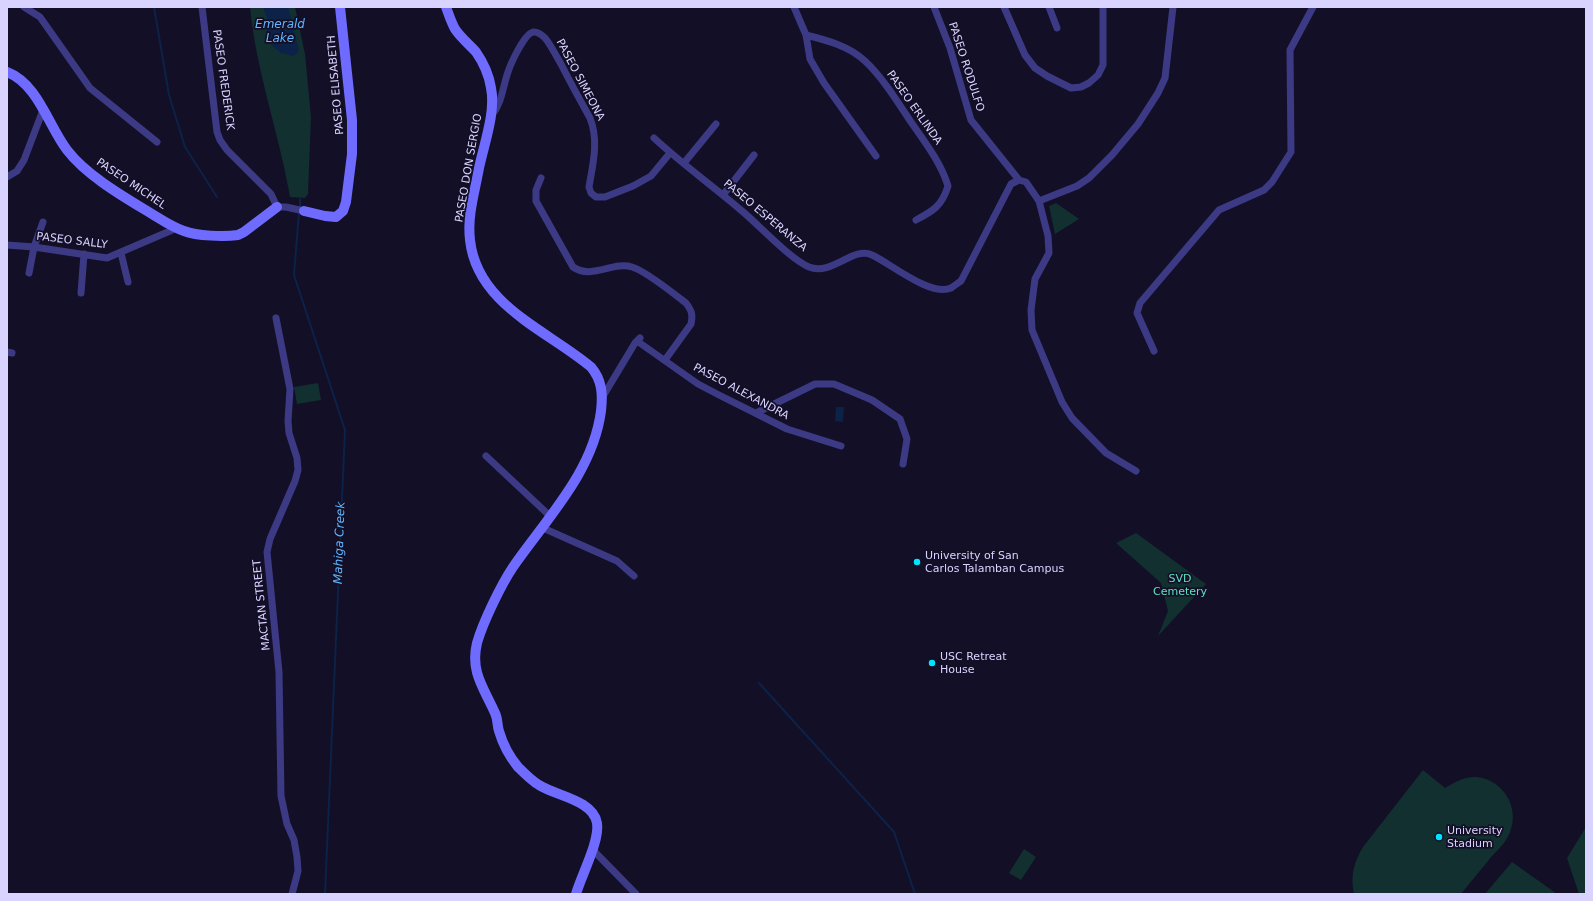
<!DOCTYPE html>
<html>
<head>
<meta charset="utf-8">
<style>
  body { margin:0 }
  #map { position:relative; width:1593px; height:901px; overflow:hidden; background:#130f26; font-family:"DejaVu Sans",sans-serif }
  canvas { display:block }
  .frame { position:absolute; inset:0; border:8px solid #d9d4ff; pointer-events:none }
</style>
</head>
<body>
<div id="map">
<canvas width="1593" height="901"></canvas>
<div class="frame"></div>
</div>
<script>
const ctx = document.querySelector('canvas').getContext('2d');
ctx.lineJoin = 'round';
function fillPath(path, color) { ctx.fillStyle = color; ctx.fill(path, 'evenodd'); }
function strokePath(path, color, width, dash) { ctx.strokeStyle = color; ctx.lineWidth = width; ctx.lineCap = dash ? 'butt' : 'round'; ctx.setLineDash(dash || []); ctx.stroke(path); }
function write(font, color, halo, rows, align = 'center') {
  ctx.font = font + ' "DejaVu Sans",sans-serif'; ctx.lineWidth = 3.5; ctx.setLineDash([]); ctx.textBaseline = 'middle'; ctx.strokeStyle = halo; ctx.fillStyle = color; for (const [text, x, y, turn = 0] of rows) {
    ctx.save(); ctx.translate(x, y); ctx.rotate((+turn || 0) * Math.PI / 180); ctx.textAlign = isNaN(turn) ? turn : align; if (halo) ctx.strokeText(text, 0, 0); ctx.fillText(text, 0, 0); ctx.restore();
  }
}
fillPath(new Path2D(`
  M 250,7 L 295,7 L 305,54 L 311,117 L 308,194 L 305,198 L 290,197 C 279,133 256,71 250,7 Z
  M 1056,203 L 1079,219 L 1055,234 L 1049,206 Z
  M 318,383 L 321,400 L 297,404 L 294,387 Z
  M 1136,533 L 1206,584 L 1158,636 L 1168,611 L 1161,583 L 1116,543 Z
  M 1423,770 L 1445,788 C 1455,782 1465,776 1477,777 C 1503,780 1520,807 1510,832 C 1507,841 1499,849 1492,856 C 1482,869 1471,881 1461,894 L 1354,894 C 1350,876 1354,862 1363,847 Z
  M 1586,827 L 1586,894 L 1579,894 L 1567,858 Z
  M 1024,849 L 1036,857 L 1021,880 L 1009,873 Z
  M 1512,862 L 1557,894 L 1485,894 Z`), '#12302f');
fillPath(new Path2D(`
  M 263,7 L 288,7 L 299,50 L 294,56 L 281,53 L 271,45 L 266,34 L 268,21 Z
  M 836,407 L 844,407 L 843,422 L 835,421 Z`), '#0c2248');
strokePath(new Path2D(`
  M 154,7 L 169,95 L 185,147 L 217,197
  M 300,208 L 300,199
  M 299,212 L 294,275 L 345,430 L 325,894
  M 759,683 L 894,832 L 915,894`), '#0c2248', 2);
strokePath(new Path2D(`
  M 24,7 L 40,17 L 90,88 L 157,142
  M 202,7 L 217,132 L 220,140 L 227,150 L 271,194 L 277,207 L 286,207 L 304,211
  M 794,7 L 806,35 L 810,59 L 824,83 L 876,156
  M 934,7 L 950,48 L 971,120 L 1019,180 L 1026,182 L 1039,201 L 1048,236 L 1049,253 L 1035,279 L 1031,310 L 1032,330 L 1062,402 L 1072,418 L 1106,453 L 1136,471
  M 1004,7 L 1025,55 L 1035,68 L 1047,76 L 1071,88 L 1081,87 L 1089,83 L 1098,75 L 1103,65 L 1103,7
  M 1049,7 L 1057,28
  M 806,35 C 826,40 849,46 865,61 C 883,78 897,101 911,122 C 925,142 941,163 948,186 C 942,206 933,211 916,220
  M 492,115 C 502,103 503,86 508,72 C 511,63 525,32 534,32 C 538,32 542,35 545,38 C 551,45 556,56 561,64 C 570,82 580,100 590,118 C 599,141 593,163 589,187 L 591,193 L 596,197 L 605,197 L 633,186 L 651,176 L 670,153
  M 654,138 C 682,164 713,186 742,211 C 760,226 790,259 809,267 C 832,276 853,246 872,255 C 890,263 930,297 951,288 C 954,286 958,283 961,281 L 1011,184 L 1019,180
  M 684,163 L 716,124
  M 7,177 L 17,171 L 24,160 L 43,110
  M 541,178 L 536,190 L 536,201 L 573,267 C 592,280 613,261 632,267 C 646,271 674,294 686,303 C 692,311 693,315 691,324 L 665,360
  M 723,195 L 754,155
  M 1039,201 L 1077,186 L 1089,178 L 1112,155 L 1138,124 L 1158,93 L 1165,78 L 1173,7
  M 7,245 L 34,247 L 107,258 L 177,228
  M 121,253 L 128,282
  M 29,273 L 34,247 L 43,222
  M 81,293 L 84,254
  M 276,318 L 290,389 L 288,421 L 289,433 L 297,458 L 298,470 L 295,481 L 270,539 L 267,552 L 279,672 L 281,796 L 287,824 L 294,840 L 297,857 L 298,871 L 292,894
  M 637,341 L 698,384 L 719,395 L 787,429 L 841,446
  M 1154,351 L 1137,313 L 1140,303 L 1219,210 L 1264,190 L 1272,182 L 1291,152 L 1290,50 L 1313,7
  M 7,352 L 12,353
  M 602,398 L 635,343 L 640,338
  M 756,413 L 815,384 L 834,384 L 872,400 L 900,419 L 907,439 L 903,464
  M 486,456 L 551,517
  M 543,528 L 617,561 L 634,576
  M 592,849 L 636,894`), '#3d3a85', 7);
strokePath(new Path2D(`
  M 446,7 C 449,15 451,22 455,29 C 461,38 469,44 476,52 C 483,62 489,75 491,88 C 496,112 484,144 479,168 C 475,191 467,216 470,240 C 477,305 547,330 591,367 C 602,380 603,394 601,411 C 593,472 547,518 513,567 C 501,585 483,622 477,643 C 470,672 484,688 495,713 C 498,719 497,725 499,731 C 503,745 509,756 518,767 C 524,773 532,781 539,785 C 556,796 593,800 597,823 C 600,841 581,876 576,894
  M 7,72 C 38,84 48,125 67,150 C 87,176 124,197 152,214 C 162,220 172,227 184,231 C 197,236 224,237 238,235 L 244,232 L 277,207
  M 304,211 L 325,216 L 336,217 L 343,211 L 346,202 L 352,154 L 352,120 L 340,7`), '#6f6bff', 10);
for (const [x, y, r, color] of [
  [917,562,4,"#00e5ff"],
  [932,663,4,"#00e5ff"],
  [1439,837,4,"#00e5ff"]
]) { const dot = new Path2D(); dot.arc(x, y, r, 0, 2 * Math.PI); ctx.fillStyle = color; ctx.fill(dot); strokePath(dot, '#130f26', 1.5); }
write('11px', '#d9d4ff', '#130f26', [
  ["PASEO RODULFO",966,67,72],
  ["PASEO FREDERICK",223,80,82],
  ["PASEO SIMEONA",580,80,62],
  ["PASEO ELISABETH",336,85,-95],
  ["PASEO ERLINDA",914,108,55],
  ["PASEO DON SERGIO",469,168,-80],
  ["PASEO MICHEL",131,184,34],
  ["PASEO ESPERANZA",765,216,40],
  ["PASEO SALLY",72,241,7],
  ["PASEO ALEXANDRA",741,392,28],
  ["MACTAN STREET",262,605,-96]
]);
write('11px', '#d9d4ff', '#130f26', [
  ["University of San",925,556],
  ["Carlos Talamban Campus",925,569],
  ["USC Retreat",940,657],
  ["House",940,670],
  ["University",1447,831],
  ["Stadium",1447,844]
], 'left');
write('11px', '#5fe0c0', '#130f26', [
  ["SVD",1180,579],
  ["Cemetery",1180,592]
]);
write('italic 12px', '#62b6ff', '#130f26', [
  ["Emerald",280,25],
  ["Lake",280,39],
  ["Mahiga Creek",340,543,-88]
]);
</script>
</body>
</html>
